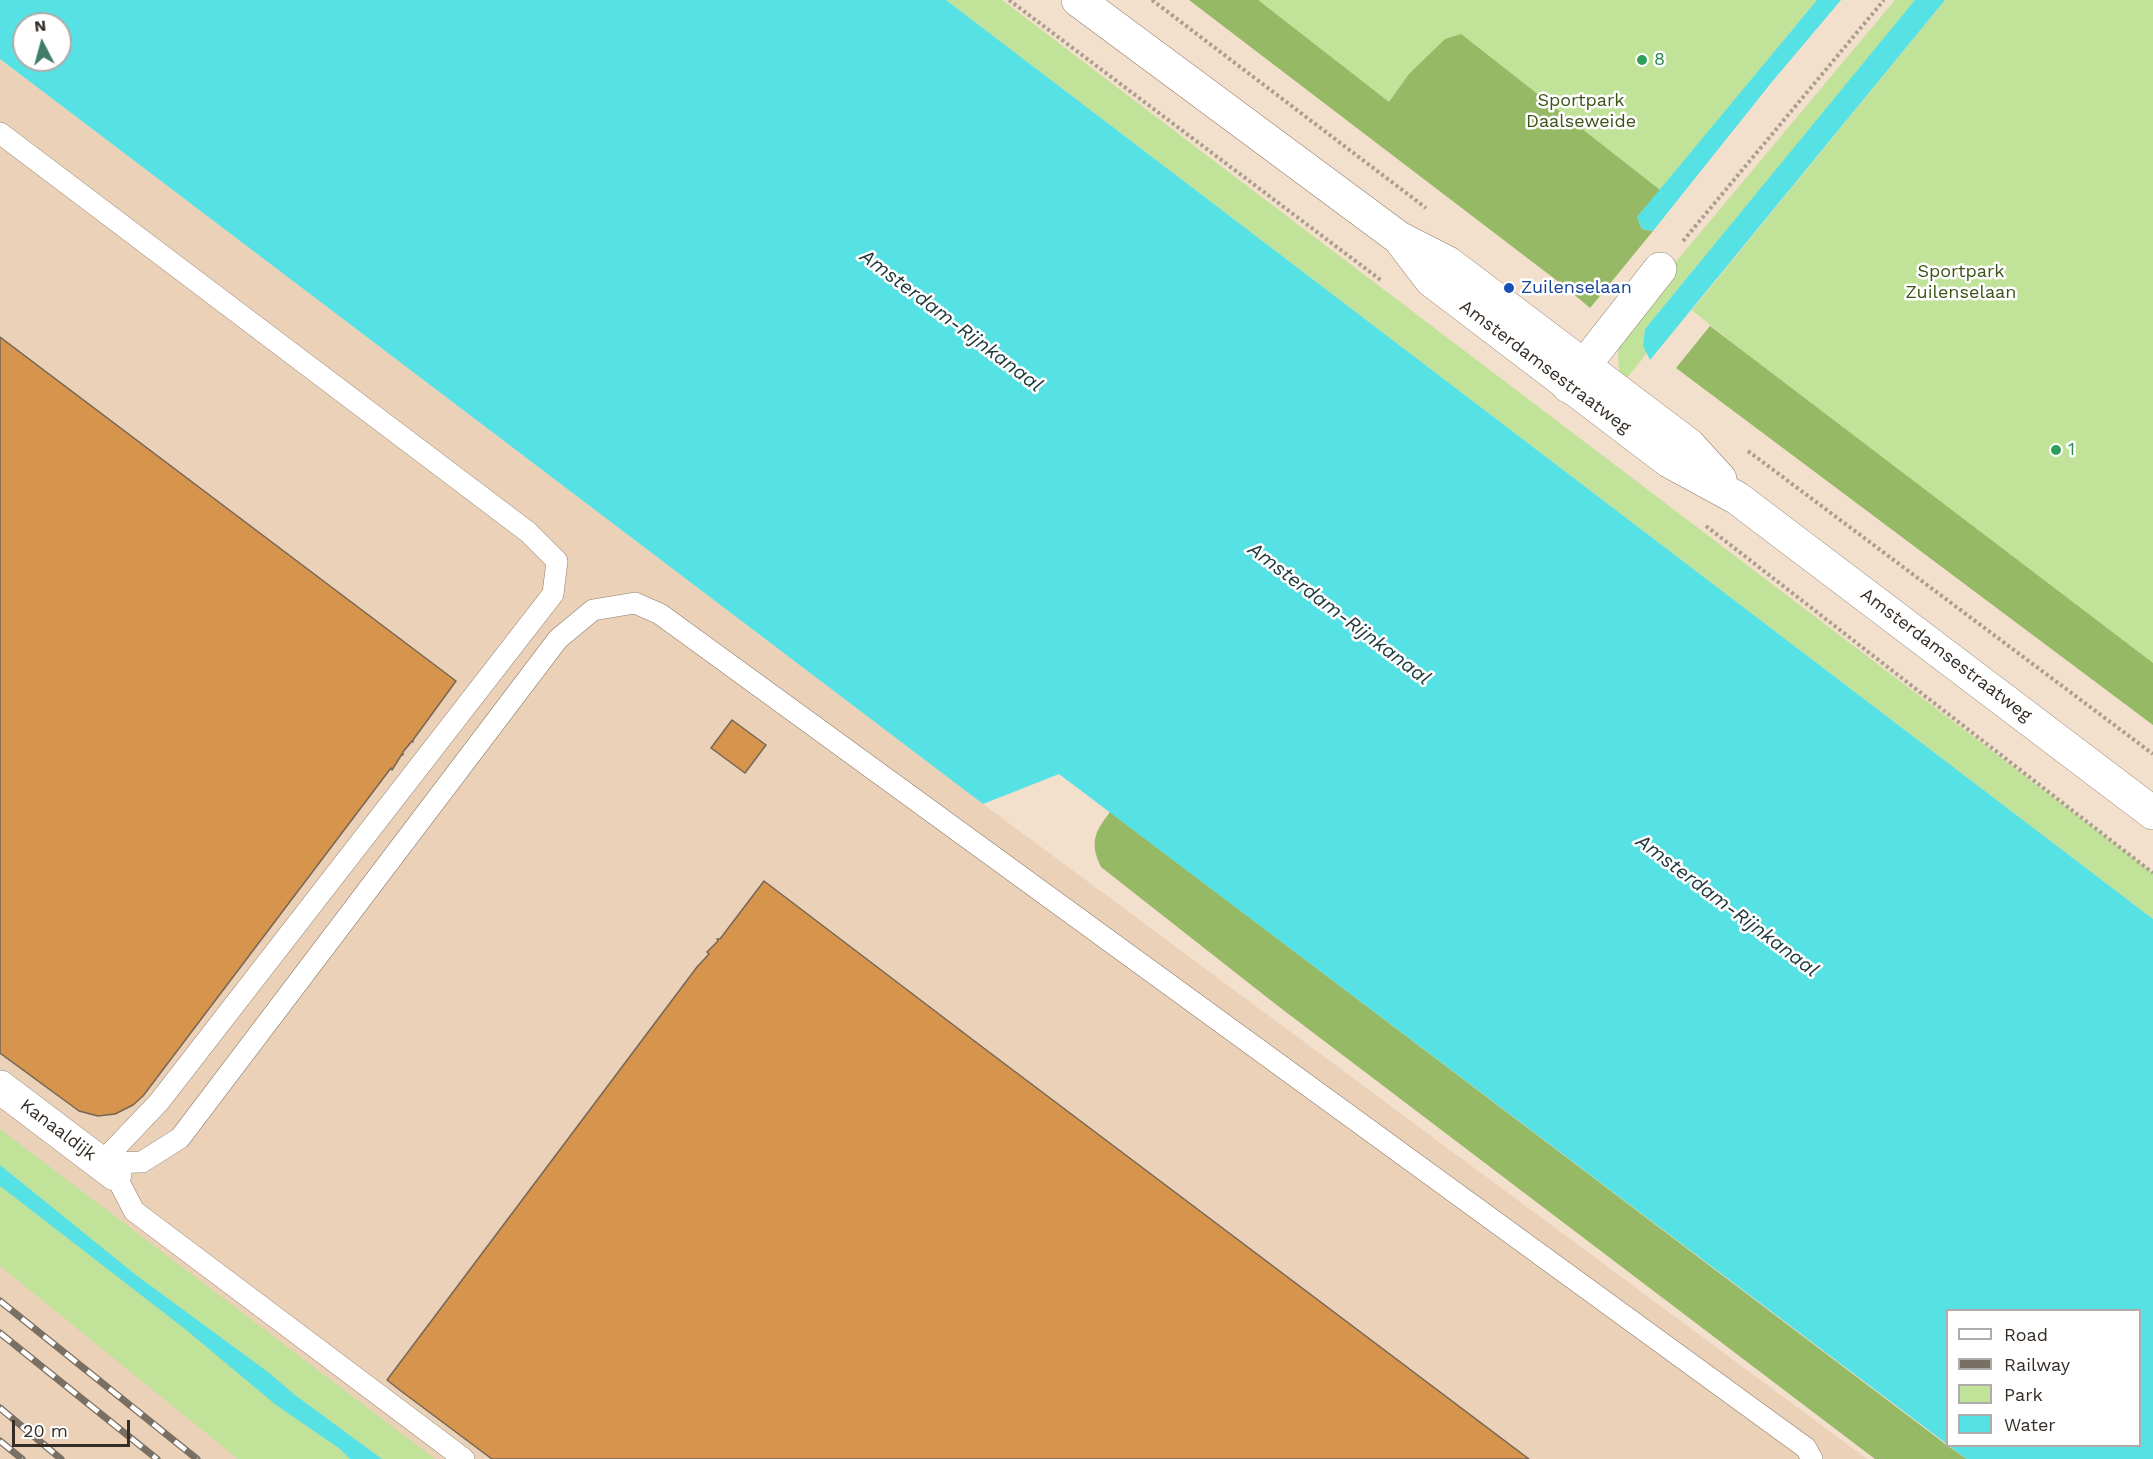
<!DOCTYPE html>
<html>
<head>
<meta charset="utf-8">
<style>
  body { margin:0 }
  #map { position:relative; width:2153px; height:1459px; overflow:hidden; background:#f2dfcc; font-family:"Work Sans",sans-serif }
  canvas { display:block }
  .legend { position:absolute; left:1946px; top:1309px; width:195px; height:138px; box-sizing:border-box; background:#fff; border:2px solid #aeaba9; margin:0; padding:8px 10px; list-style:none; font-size:18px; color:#352e27 }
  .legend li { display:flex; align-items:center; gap:12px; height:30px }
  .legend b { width:30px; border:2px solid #aeaba9 }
  .north { position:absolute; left:12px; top:12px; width:60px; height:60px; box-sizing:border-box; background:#fff; border:2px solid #aeaba9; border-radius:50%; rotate:354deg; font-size:16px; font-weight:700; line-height:24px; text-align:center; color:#352e27 }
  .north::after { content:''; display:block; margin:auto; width:21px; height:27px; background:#3f7d6a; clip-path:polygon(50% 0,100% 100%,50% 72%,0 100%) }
  .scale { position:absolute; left:12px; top:1420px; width:118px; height:27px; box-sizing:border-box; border:3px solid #352e27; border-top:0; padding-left:8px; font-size:18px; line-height:21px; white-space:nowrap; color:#352e27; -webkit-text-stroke:4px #fff; paint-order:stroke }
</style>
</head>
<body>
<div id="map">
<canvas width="2153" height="1459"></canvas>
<ul class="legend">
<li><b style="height:8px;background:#fff"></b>Road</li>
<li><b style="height:8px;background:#7a6f63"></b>Railway</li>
<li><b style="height:16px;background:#c1e299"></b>Park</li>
<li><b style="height:16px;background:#56e2e5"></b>Water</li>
</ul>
<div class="north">N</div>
<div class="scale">20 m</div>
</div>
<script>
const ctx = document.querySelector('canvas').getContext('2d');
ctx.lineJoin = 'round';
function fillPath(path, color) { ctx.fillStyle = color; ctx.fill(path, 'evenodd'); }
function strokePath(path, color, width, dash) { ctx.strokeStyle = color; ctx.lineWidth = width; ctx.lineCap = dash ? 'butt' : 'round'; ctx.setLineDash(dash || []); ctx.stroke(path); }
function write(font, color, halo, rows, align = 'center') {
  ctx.font = font + ' "Work Sans",sans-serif'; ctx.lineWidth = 5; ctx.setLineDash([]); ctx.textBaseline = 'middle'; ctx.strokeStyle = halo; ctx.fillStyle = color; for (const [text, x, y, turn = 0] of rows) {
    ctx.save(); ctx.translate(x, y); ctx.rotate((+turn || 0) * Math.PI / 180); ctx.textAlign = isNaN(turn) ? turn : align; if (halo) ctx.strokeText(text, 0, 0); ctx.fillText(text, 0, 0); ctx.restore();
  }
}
fillPath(new Path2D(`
  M 0,59 L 983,804 L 1867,1459 L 0,1459 Z`), '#ead1b8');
fillPath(new Path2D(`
  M 946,0 L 1002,0 L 2153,873 L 2153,919 Z
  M 1253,0 L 1817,0 L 1598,265 Z
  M 1895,0 L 1916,0 L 1645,329 L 1643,346 L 1647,353 L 1623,383 C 1613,353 1619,339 1634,312 Z
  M 1945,0 L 2153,0 L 2153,686 L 1692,310 Z
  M 0,1129 L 435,1459 L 382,1459 L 295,1395 L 268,1372 L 136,1275 L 0,1165 Z
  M 0,1186 L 185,1329 L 276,1405 L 340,1449 L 350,1459 L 238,1459 L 0,1266 Z`), '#c1e299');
fillPath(new Path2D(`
  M 1189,0 L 1258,0 L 1389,102 L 1409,74 L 1445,39 L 1461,34 L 1660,190 L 1637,217 L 1642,229 L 1653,231 L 1590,308 L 1564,286 Z
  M 1710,326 L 2153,663 L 2153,725 L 1676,368 Z
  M 1110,812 L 1948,1446 L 1967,1459 L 1875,1459 L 1278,1006 L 1101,867 C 1089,842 1095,832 1110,812 Z`), '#95b965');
fillPath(new Path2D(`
  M 0,0 L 946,0 L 2153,919 L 2153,1459 L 1967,1459 L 1949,1446 L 2140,1446 L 2140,1310 L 1948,1310 L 1947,1444 L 1059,774 L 983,804 L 0,59 ZM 24,24 L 60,24 L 60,60 L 24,60 Z
  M 1817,0 L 1841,0 L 1771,83 L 1653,231 L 1642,229 L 1637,217 Z
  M 1915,0 L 1945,0 L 1650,360 L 1643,346 L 1645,329 Z
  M 0,1165 L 136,1275 L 268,1372 L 295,1395 L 382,1459 L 350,1459 L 340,1449 L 276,1405 L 185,1329 L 0,1186 Z`), '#56e2e5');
const building = new Path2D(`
  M 0,337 L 456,681 L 413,740 L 413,742 L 412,741 L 403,752 L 403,755 L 402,754 L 392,770 L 391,768 L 143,1096 L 133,1105 L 115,1114 L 98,1116 L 79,1111 L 0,1053 Z
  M 732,720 L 766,745 L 745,773 L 711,748 Z
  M 764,881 L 981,1046 L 1529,1459 L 492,1459 L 401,1391 L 387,1380 L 697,967 L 709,954 L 707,952 L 718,941 L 717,939 L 720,939 Z`);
fillPath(building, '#d6944c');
strokePath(building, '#766655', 1.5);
const lane = new Path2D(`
  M 0,133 L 528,532 L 557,561 L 553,594 L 159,1102 L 101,1163
  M 101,1163 L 142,1162 L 180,1138 L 558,639 L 593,610 L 635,603 L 660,614 L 1806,1448 L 1812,1459
  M 115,1174 L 134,1211 L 464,1459`);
const street = new Path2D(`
  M 1568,386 L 1660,269
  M 0,1087 L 115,1174`);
const secondary = new Path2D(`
  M 1078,0 L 1399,238 L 1448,263 L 1689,445 L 1720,479
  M 1399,238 L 1431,280 L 1669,461 L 1737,498 L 2153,813`);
strokePath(lane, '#8e7d6c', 22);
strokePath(street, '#8e7d6c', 34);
strokePath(secondary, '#8e7d6c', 34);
strokePath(new Path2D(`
  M 1009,0 L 1382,281
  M 1152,0 L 1426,208
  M 1683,241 L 1884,0
  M 1748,451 L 2153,754
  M 1706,526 L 2153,873`), '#ac9e8f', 4, [3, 3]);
strokePath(lane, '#fff', 21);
strokePath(street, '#fff', 33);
strokePath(secondary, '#fff', 33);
const rail = new Path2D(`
  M 0,1301 L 197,1459
  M 0,1333 L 157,1459
  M 0,1408 L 61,1459
  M 0,1441 L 22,1459`);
strokePath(rail, '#7a6f63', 7);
strokePath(rail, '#fff', 4.5, [14]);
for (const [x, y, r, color] of [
  [1642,60,6,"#2e9e5b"],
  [1509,288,6,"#1a4fb4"],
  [2056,450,6,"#2e9e5b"]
]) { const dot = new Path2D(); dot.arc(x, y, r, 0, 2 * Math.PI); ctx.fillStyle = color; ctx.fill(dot); strokePath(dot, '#fff', 2); }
write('18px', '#27864d', '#fff', [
  ["8",1654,60],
  ["1",2068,450]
], 'left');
write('18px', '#3c5317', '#fff', [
  ["Sportpark",1581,101],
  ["Daalseweide",1581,122],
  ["Sportpark",1961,272],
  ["Zuilenselaan",1961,293]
]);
write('18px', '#164399', '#fff', [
  ["Zuilenselaan",1521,288]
], 'left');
write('18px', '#352e27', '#fff', [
  ["Amsterdamsestraatweg",1545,367,37],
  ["Amsterdamsestraatweg",1946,655,37],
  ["Kanaaldijk",58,1130,37]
]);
write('italic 20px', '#243c3d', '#fff', [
  ["Amsterdam-Rijnkanaal",951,321,37],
  ["Amsterdam-Rijnkanaal",1339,614,37],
  ["Amsterdam-Rijnkanaal",1727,906,37]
]);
</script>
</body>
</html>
